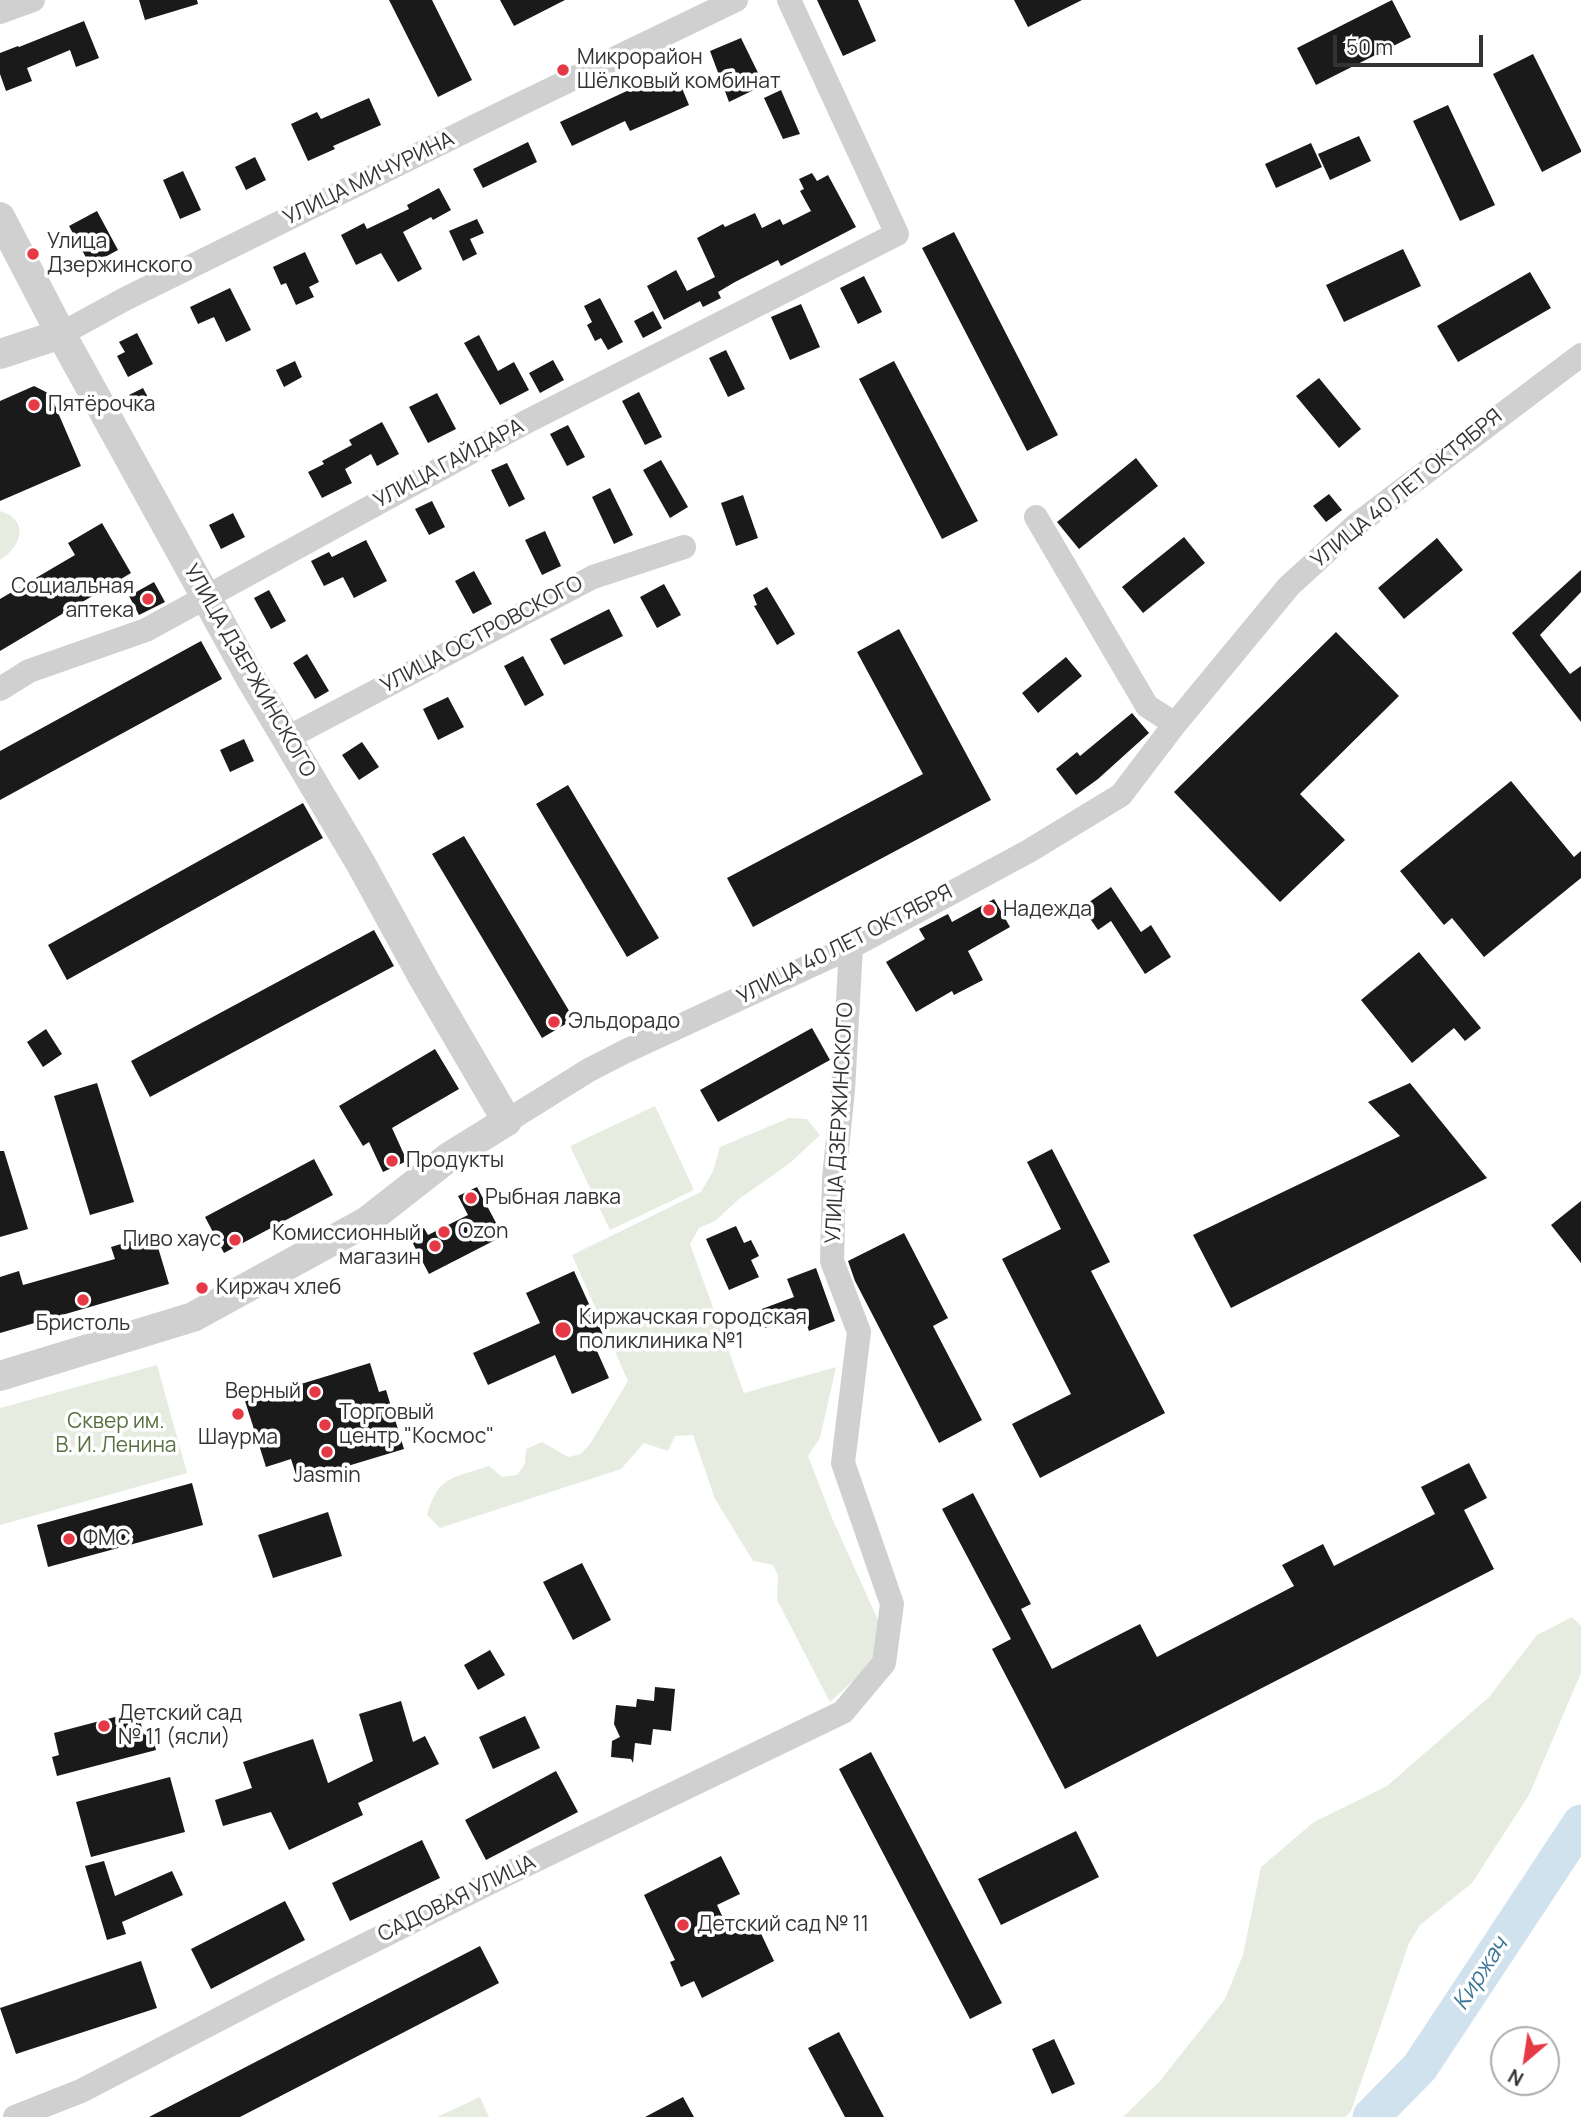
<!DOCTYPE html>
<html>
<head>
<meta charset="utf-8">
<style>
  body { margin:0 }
  #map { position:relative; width:1581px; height:2117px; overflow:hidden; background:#fff; font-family:Manrope,sans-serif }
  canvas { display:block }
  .north { position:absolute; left:1490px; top:2026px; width:70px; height:70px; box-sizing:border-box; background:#fff; border:2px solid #adadad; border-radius:50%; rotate:209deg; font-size:19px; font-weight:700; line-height:28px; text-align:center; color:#333 }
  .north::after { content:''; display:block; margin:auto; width:24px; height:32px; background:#e63946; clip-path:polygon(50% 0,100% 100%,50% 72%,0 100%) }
  .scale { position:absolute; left:1333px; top:35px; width:150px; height:32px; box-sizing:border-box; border:4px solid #333; border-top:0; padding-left:9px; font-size:21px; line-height:24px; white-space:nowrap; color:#333; -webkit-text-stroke:5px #fff; paint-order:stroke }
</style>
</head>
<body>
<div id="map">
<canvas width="1581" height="2117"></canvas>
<div class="north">N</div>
<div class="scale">50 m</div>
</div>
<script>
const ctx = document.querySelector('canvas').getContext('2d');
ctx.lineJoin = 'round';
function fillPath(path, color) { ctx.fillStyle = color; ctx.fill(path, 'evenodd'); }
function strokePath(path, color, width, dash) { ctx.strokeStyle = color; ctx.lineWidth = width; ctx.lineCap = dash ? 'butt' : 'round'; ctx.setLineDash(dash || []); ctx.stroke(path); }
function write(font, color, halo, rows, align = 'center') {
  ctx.font = font + ' Manrope,sans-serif'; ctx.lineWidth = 7; ctx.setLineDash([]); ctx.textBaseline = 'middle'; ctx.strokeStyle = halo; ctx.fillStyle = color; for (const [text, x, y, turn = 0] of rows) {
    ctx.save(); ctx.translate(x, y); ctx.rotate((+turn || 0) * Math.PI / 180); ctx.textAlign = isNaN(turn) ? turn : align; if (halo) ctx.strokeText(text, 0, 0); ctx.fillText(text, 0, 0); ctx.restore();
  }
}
fillPath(new Path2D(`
  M 0,511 C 30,520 22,546 0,560 Z
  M 655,1106 L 694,1190 L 610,1230 L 570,1146 Z
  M 789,1118 L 807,1119 L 820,1135 L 790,1163 L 739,1199 L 715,1221 L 699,1228 L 690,1244 L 744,1393 L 836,1367 L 820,1438 L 808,1456 L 832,1518 L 882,1629 L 872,1664 L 830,1702 L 777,1600 L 778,1575 L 773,1565 L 753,1561 L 715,1499 L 693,1435 L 675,1436 L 668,1451 L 644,1443 L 621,1469 L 440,1528 L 427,1515 C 438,1475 454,1478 489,1466 L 502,1477 L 517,1475 L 525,1464 L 526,1449 L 542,1442 L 568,1457 L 581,1454 L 590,1444 L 628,1381 L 572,1255 L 701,1192 L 713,1171 L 720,1147 Z
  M 157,1365 L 187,1473 L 0,1525 L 0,1408 Z
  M 1572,1617 L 1581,1626 L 1581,1673 L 1529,1795 L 1472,1883 L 1420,1925 L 1409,1943 L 1351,2111 L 1345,2117 L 1123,2117 L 1159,2082 L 1225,1999 L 1243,1955 L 1261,1867 L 1314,1822 L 1387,1786 L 1489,1697 L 1537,1635 Z
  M 480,2097 L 489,2117 L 437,2117 Z`), '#e6ecdf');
strokePath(new Path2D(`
  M 1371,2117 L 1420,2067 L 1581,1823`), '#cfe2ee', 37);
fillPath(new Path2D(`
  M 139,0 L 197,0 L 198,4 L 145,20 Z
  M 389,0 L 432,0 L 472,80 L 438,97 Z
  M 500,0 L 565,0 L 514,26 Z
  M 817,0 L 858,0 L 876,41 L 843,56 Z
  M 1014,0 L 1082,0 L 1028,27 Z
  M 1392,0 L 1411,37 L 1316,85 L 1297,48 Z
  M 84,21 L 99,58 L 76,67 L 70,50 L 27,68 L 32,81 L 6,91 L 0,74 L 0,53 L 18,46 L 19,47 Z
  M 741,38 L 764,85 L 729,102 L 710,51 Z
  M 1533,54 L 1581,150 L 1581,152 L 1542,172 L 1493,74 Z
  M 669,76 L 672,84 L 679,81 L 689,105 L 630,131 L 625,121 L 572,146 L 560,122 L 629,90 L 630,92 Z
  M 781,90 L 800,134 L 783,139 L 764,98 Z
  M 369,98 L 381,125 L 333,146 L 335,149 L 308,161 L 291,124 L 317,112 L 321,119 Z
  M 1448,105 L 1495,205 L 1460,221 L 1413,121 Z
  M 1359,136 L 1371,161 L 1330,180 L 1318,154 Z
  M 528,142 L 537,162 L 483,188 L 473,169 Z
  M 1311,143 L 1322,167 L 1276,188 L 1265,164 Z
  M 255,157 L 266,180 L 246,190 L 235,167 Z
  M 183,171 L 201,210 L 180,219 L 163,180 Z
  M 812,173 L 817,181 L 828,175 L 856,227 L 781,266 L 778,260 L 735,282 L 718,292 L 721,298 L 703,307 L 700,301 L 664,320 L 647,286 L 676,270 L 687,291 L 715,277 L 697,238 L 723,224 L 725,227 L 755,213 L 762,228 L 780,219 L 783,225 L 811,211 L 800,191 L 804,189 L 799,179 Z
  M 439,188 L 451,210 L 433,220 L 431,217 L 403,232 L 422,269 L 398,282 L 381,253 L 356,265 L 341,235 L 364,223 L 367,229 L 409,209 L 407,205 Z
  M 97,211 L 118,250 L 90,265 L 69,226 Z
  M 477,219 L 484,233 L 470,239 L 477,254 L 463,261 L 449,231 Z
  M 954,232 L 1058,435 L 1027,451 L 922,248 Z
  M 1403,249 L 1421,286 L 1344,322 L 1326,285 Z
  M 305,252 L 319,282 L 309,287 L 314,297 L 296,305 L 286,283 L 281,285 L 273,267 Z
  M 1530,272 L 1551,308 L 1458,362 L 1437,326 Z
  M 864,276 L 882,312 L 858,324 L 840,288 Z
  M 230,288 L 251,330 L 226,342 L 214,317 L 198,324 L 190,307 Z
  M 600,298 L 623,342 L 608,350 L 601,338 L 595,341 L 587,325 L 592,322 L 584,306 Z
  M 801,304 L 820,347 L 790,360 L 771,317 Z
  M 653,311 L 662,328 L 643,338 L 634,321 Z
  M 137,333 L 153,364 L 128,377 L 117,356 L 125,352 L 119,342 Z
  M 479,335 L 498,371 L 514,362 L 529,390 L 500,405 L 464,343 Z
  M 726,350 L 745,389 L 728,397 L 709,358 Z
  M 553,360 L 564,380 L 540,393 L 529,373 Z
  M 295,361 L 302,377 L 284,387 L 276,370 Z
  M 894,361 L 978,521 L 942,539 L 859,379 Z
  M 1319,378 L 1361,429 L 1339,448 L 1296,396 Z
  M 34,386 L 50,394 L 81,466 L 0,501 L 0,401 Z
  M 143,388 L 152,405 L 138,412 L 129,395 Z
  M 639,392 L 662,437 L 645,445 L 622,401 Z
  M 437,393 L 456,429 L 428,443 L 409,407 Z
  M 382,422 L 399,454 L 377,466 L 371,454 L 345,469 L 352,483 L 322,498 L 308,472 L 324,464 L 322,461 L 352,445 L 349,440 Z
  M 568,425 L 585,457 L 567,466 L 550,434 Z
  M 1136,458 L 1158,486 L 1079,549 L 1057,522 Z
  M 661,460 L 688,507 L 670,518 L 643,470 Z
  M 507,463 L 525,499 L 509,507 L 491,470 Z
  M 610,488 L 633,535 L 614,544 L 592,497 Z
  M 1329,494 L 1342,510 L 1326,522 L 1313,506 Z
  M 743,495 L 758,538 L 736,546 L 721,503 Z
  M 432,501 L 445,527 L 429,535 L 415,509 Z
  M 233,513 L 245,537 L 221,549 L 209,525 Z
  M 102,523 L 131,573 L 0,651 L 0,599 L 75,555 L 68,543 Z
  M 545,531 L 561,566 L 542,575 L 525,540 Z
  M 1184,537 L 1205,563 L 1143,613 L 1122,587 Z
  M 1437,538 L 1463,570 L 1404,619 L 1378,588 Z
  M 366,540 L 387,581 L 354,598 L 343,577 L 324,586 L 311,561 L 329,552 L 332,557 Z
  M 1581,570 L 1581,592 L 1540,635 L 1570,674 L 1581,666 L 1581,722 L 1512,633 Z
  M 474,571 L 492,604 L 473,614 L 455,581 Z
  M 154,582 L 165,602 L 139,615 L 129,596 Z
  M 664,584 L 681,615 L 657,628 L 640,597 Z
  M 767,587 L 795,634 L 777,645 L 754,606 L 757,605 L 753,595 Z
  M 269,590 L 286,621 L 271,629 L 254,598 Z
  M 609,609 L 623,636 L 564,665 L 550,639 Z
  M 899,629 L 991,800 L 753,927 L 727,878 L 923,774 L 857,652 Z
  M 1336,632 L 1399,696 L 1300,794 L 1345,840 L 1280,902 L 1174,792 Z
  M 201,641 L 222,679 L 0,800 L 0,751 Z
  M 307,654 L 329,691 L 315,699 L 293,663 Z
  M 523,656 L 544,695 L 525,706 L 504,666 Z
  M 1066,657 L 1082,676 L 1038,713 L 1022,693 Z
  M 448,697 L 464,727 L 438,740 L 423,709 Z
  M 1132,713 L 1149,733 L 1098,779 L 1076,795 L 1056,769 L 1077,752 L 1080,756 Z
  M 244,739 L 254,761 L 230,772 L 220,750 Z
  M 362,742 L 379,767 L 359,780 L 342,755 Z
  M 1511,781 L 1574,857 L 1581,851 L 1581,878 L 1484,957 L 1452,918 L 1444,925 L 1400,871 Z
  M 568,785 L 659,938 L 627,957 L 536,804 Z
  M 303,803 L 323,838 L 67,980 L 48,945 Z
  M 464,836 L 574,1019 L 542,1038 L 432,854 Z
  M 1111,887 L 1141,932 L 1151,925 L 1171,957 L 1145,974 L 1111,921 L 1098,930 L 1082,907 Z
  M 994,899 L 1010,927 L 968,951 L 983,980 L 954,995 L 952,991 L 916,1012 L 886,962 L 925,939 L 919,929 L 948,914 L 952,922 Z
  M 374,930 L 394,966 L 150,1097 L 131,1061 Z
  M 1419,952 L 1481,1028 L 1465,1041 L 1454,1028 L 1412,1063 L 1361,1000 Z
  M 812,1028 L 830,1060 L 718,1122 L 700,1090 Z
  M 46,1029 L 62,1054 L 43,1067 L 27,1042 Z
  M 435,1049 L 459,1089 L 392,1128 L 407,1161 L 383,1172 L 369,1142 L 363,1146 L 339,1106 Z
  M 97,1083 L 134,1202 L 90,1215 L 54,1096 Z
  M 1410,1083 L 1487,1178 L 1231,1308 L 1193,1235 L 1400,1136 L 1368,1102 Z
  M 1052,1149 L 1110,1262 L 1091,1271 L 1165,1413 L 1040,1478 L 1012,1424 L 1071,1394 L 1002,1259 L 1061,1229 L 1027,1162 Z
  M 0,1151 L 4,1151 L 28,1229 L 0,1237 Z
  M 314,1159 L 333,1195 L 224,1253 L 205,1217 Z
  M 477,1187 L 503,1236 L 429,1274 L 409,1236 L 424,1228 L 428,1235 L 468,1215 L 458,1196 Z
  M 1581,1201 L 1581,1263 L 1551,1225 Z
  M 736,1226 L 744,1243 L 751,1240 L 759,1256 L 751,1260 L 759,1277 L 729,1290 L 706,1239 Z
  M 904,1233 L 948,1318 L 933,1326 L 982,1420 L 939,1443 L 855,1281 L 848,1261 Z
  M 154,1234 L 169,1284 L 0,1333 L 0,1277 L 19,1271 L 23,1285 L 115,1259 L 111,1247 Z
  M 816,1268 L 835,1321 L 809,1331 L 803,1315 L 765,1328 L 759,1310 L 794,1297 L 787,1279 Z
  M 574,1271 L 604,1337 L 593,1342 L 609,1378 L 572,1394 L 555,1355 L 488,1385 L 473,1353 L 540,1323 L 526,1293 Z
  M 370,1363 L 379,1392 L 386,1390 L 404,1449 L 298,1481 L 291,1459 L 266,1467 L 245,1401 Z
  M 1469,1463 L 1487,1498 L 1464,1510 L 1494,1569 L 1065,1789 L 992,1649 L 1011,1639 L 942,1509 L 973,1493 L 1031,1604 L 1021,1609 L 1052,1669 L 1140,1624 L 1157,1657 L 1294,1586 L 1282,1565 L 1323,1544 L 1334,1566 L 1435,1514 L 1421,1487 Z
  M 192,1483 L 203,1525 L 48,1567 L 37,1525 Z
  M 328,1512 L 342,1556 L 273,1578 L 258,1535 Z
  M 582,1563 L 611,1620 L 573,1640 L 543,1582 Z
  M 490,1650 L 505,1675 L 478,1690 L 464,1665 Z
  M 655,1687 L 675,1689 L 671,1731 L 653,1729 L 651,1745 L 635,1743 L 633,1763 L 631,1759 L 611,1757 L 612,1741 L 620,1737 L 614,1724 L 616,1705 L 636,1707 L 637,1699 L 654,1701 Z
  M 401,1701 L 413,1742 L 425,1736 L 439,1764 L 358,1803 L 363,1815 L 289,1850 L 271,1812 L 223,1826 L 215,1800 L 252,1788 L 243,1762 L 313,1739 L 328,1783 L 373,1761 L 359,1714 Z
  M 138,1711 L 143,1732 L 151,1730 L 156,1750 L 57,1776 L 52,1757 L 59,1755 L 54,1733 Z
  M 525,1716 L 540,1748 L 493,1769 L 479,1737 Z
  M 871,1752 L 1002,2003 L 970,2019 L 839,1769 Z
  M 556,1771 L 578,1812 L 486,1860 L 465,1820 Z
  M 170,1777 L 185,1832 L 91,1857 L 76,1802 Z
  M 1076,1831 L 1099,1877 L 1001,1925 L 978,1879 Z
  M 422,1840 L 440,1878 L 350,1921 L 332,1883 Z
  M 721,1856 L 740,1894 L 717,1905 L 731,1935 L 756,1923 L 774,1961 L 702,1998 L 694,1981 L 681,1987 L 670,1962 L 675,1960 L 644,1895 Z
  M 104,1861 L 115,1896 L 172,1871 L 183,1895 L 122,1922 L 126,1934 L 107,1940 L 85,1866 Z
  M 285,1901 L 305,1940 L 211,1989 L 191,1949 Z
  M 480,1946 L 499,1983 L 240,2117 L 149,2117 Z
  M 141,1961 L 157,2008 L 16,2054 L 0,2008 Z
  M 839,2032 L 884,2117 L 845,2117 L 808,2048 Z
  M 1054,2039 L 1075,2084 L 1052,2094 L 1032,2049 Z
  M 683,2097 L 694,2117 L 645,2117 Z`), '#1a1a1a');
strokePath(new Path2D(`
  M 0,12 L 33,0
  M 61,334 L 125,299 L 510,109 L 736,0
  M 1036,517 L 1147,706 L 1175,724
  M 0,689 L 29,671 L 146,630 L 526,422 L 897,234 L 789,0
  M 287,738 L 593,577 L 684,547
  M 507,1121 L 589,1070 L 624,1052 L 851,947 L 1029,851 L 1121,795 L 1175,724 L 1289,586 L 1356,525 L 1581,355
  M 15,2117 L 81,2091 L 281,1987 L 509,1873 L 843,1712 L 884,1663 L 892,1604 L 843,1463 L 859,1332 L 832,1261 L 834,1178 L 843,1090 L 851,947`), '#d0d0d0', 24);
strokePath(new Path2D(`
  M 0,217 L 61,334 L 250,677 L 361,864 L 424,979 L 507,1121 L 449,1157 L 366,1222 L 193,1317 L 0,1376
  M 0,354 L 61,334`), '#d0d0d0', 30);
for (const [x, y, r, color] of [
  [563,70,7,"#e63946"],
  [33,254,7,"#e63946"],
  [34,405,7,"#e63946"],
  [148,599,7,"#e63946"],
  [989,910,7,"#e63946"],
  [554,1022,7,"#e63946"],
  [392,1161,7,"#e63946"],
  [471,1198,7,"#e63946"],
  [444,1232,7,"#e63946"],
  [235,1240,7,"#e63946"],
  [435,1246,7,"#e63946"],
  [202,1288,7,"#e63946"],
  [83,1300,7,"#e63946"],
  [563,1330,9,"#e63946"],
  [315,1392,7,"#e63946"],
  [238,1414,7,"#e63946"],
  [325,1425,7,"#e63946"],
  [327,1452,7,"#e63946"],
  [69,1539,7,"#e63946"],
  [104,1726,7,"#e63946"],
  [683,1925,7,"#e63946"]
]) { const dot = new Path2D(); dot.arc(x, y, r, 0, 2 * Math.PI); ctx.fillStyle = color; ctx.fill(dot); strokePath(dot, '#fff', 2.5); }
write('21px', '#333', '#fff', [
  ["Микрорайон",577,58],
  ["Шёлковый комбинат",577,82],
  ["Улица",47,242],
  ["Дзержинского",47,266],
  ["Пятёрочка",48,405],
  ["Социальная",134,587,"right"],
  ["аптека",134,611,"right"],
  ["Надежда",1003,910],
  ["Эльдорадо",568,1022],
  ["Продукты",406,1161],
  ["Рыбная лавка",485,1198],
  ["Ozon",458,1232],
  ["Комиссионный",421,1234,"right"],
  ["магазин",421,1258,"right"],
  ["Пиво хаус",221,1240,"right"],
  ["Киржач хлеб",216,1288],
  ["Киржачская городская",579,1318],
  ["поликлиника №1",579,1342],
  ["Бристоль",83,1324,"center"],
  ["Верный",301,1392,"right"],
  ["Торговый",339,1413],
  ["центр \"Космос\"",339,1437],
  ["Шаурма",238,1438,"center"],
  ["Jasmin",327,1476,"center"],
  ["ФМС",83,1539],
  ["Детский сад",118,1714],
  ["№ 11 (ясли)",118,1738],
  ["Детский сад № 11",697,1925]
], 'left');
write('21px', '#333', '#fff', [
  ["УЛИЦА МИЧУРИНА",369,179,-26],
  ["УЛИЦА ГАЙДАРА",449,464,-28],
  ["УЛИЦА 40 ЛЕТ ОКТЯБРЯ",1407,489,-39],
  ["УЛИЦА ОСТРОВСКОГО",482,635,-28],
  ["УЛИЦА ДЗЕРЖИНСКОГО",249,671,60],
  ["УЛИЦА 40 ЛЕТ ОКТЯБРЯ",845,945,-27],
  ["УЛИЦА ДЗЕРЖИНСКОГО",840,1123,-87],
  ["САДОВАЯ УЛИЦА",457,1899,-26]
]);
write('21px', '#56703f', '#fff', [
  ["Сквер им.",116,1422],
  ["В. И. Ленина",116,1446]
]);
write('italic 23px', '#3f7597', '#fff', [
  ["Киржач",1481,1974,-57]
]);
</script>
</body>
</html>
